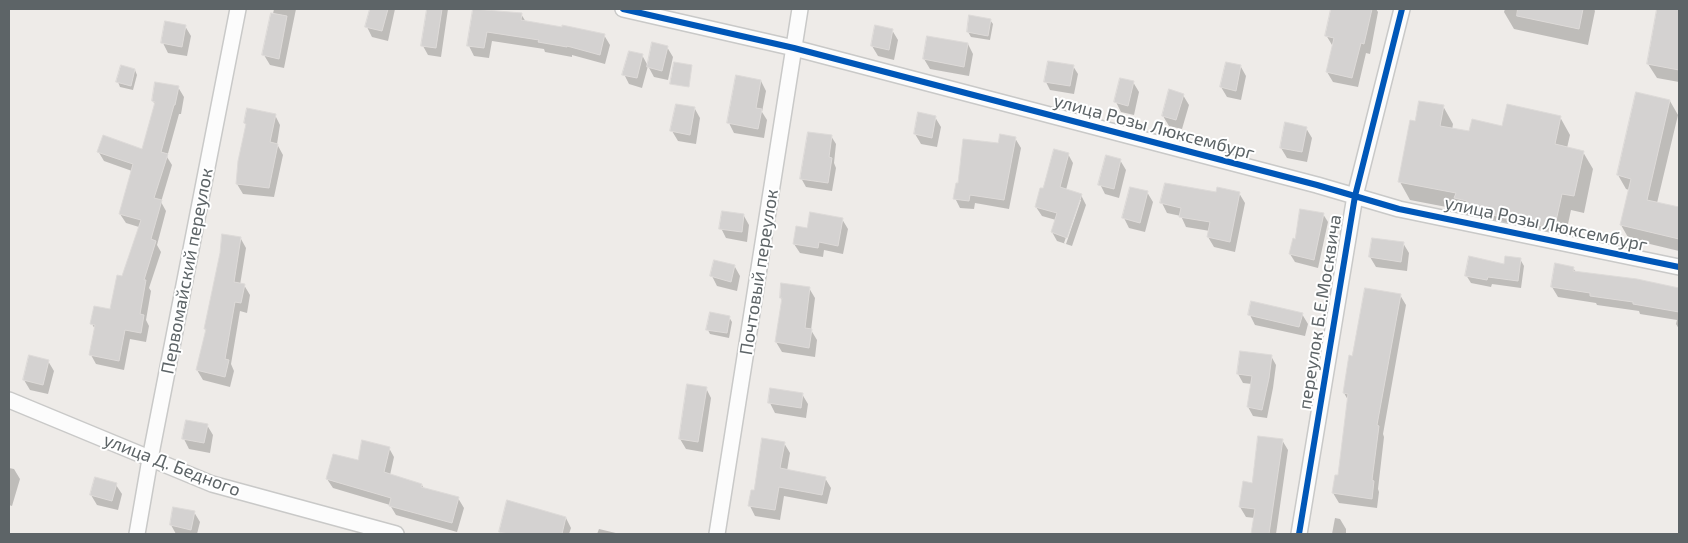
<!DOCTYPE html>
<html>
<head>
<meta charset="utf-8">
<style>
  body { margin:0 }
  #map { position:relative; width:1688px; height:543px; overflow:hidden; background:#eeebe8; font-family:"Exo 2",sans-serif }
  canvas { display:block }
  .frame { position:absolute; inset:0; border:10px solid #5d6467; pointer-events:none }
</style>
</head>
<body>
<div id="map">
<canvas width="1688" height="543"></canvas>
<div class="frame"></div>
</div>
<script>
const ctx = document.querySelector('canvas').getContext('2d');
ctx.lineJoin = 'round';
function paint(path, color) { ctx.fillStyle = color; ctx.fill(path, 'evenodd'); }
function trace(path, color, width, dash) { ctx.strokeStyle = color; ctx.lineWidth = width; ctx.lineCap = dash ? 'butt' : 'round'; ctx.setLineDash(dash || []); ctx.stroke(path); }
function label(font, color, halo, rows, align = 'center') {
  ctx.font = font + ' "Exo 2",sans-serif'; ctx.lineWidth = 4; ctx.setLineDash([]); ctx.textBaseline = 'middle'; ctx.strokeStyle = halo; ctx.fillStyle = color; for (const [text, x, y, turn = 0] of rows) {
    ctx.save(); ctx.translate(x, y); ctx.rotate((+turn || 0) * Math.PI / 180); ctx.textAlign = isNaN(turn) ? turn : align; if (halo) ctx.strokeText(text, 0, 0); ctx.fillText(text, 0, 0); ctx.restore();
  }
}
const shadow = new Path2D(`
  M274 9H296L284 68 270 65 264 55Z
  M371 9H395L388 41 372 37 367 27Z
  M429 9H448L441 57 428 55 423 46Z
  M474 9 507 14H521L526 22 604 35 610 45 605 64 572 55V57L545 52 544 49 492 41 489 58 474 56 469 46Z
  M1340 9H1376L1378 12 1370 54 1366 53 1358 87 1333 82 1327 72 1334 46 1332 45 1326 35 1338 18Z
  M1505 9H1594L1595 11 1588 45 1514 29 1504 12Z
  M1659 9H1679V82L1657 78 1648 64Z
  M990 20 993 24 990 40 971 37 968 32Z
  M185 26 191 36 187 56 168 53 163 43Z
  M892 30 898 40 894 60 878 56 872 46Z
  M968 44 973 54 969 76 930 69 924 59Z
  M667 47 673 57 668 80 654 77 648 66 642 88 629 84 624 74 642 55 648 66Z
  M1073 66 1078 74 1074 94 1050 90 1046 82Z
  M1241 67 1246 76 1241 100 1227 97 1221 87Z
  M135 70 137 75 133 90 120 87 118 82Z
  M761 81 766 91 762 112 767 120 764 138 734 133 729 123Z
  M1133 82 1139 92 1134 115 1121 112 1116 102Z
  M178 87 184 97 181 114H179L167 157 172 165 161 202 166 211 157 245 161 252 149 288 151 291 146 320 149 326 146 342 130 339 124 370 96 364 91 355 96 331 92 324 111 311 139 227 126 223 120 214 132 171 104 161 98 151 143 150 155 105 153 101Z
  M1637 94 1670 101 1678 115 1657 203 1679 208V251L1629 239 1621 225 1629 190 1626 189 1618 175Z
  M1183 95 1189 105 1182 129 1169 126 1163 116Z
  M1443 106 1453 124 1452 130 1470 133 1560 117 1570 135 1567 148 1583 152 1593 169 1584 213 1571 210 1565 238 1466 216 1462 210 1410 200 1400 182 1416 123Z
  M695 109 700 118 696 144 678 141 672 131Z
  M275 115 280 125 277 144 283 155 274 197 243 194 237 184 247 126 245 123Z
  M935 117 941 127 937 147 921 144 915 134Z
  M1306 128 1312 138 1307 162 1287 158 1281 148Z
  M831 136 836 144 834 163 836 168 832 191 806 187 801 178Z
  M1015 138 1021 148 1009 209 975 203 974 209 960 208 955 198 959 184 999 144Z
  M1068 154 1073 163 1066 190 1081 195 1086 205 1072 246 1057 241 1052 232 1056 220 1042 216 1036 207 1044 190ZM1079 200H1081L1066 244 1064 243Z
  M1120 160 1126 170 1119 198 1105 194 1100 184Z
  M1147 192 1153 202 1145 232 1129 228 1124 218Z
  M1239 193 1245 203 1235 252 1214 247 1208 237 1210 231 1186 227 1181 216 1167 213 1162 203Z
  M1323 214 1328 222 1318 268 1295 262 1290 254 1296 240Z
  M744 216 749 225 747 242 726 238 721 228Z
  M842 219 848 229 843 254 824 250 823 257 800 253 794 244 808 230Z
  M241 239 246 248 240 285H244L250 295 247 313 240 311 231 364 234 371 230 387 203 380 197 370 207 331 205 329Z
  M1403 243 1409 253 1407 271 1376 267 1370 257Z
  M1520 259 1524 266 1521 288 1492 284 1491 287 1471 283 1466 275 1506 265Z
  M715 262 735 267 740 276 737 291 717 286 712 276Z
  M1573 268 1576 272 1679 292V329L1676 324 1677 320 1640 314 1639 311 1597 305 1596 303 1558 297 1552 287Z
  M809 288 815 298 811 330 817 340 815 357 782 352 776 342 783 302 781 298Z
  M1400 295 1406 305 1383 434 1384 437 1378 489 1379 492 1377 508 1339 503 1333 493 1339 477 1348 400 1344 393Z
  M1302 314 1308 324 1305 336 1255 325 1250 315Z
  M729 317 732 322 729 338 710 334 708 330Z
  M1271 356 1276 365 1273 388 1267 418 1253 416 1248 407 1252 384 1243 383 1238 374Z
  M48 361 54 371 48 394 30 390 24 380Z
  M706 388 711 398 703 452 686 449 680 439Z
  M802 394 808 404 806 418 775 413 770 403Z
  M207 425 213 435 210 453 189 449 184 439Z
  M1282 440 1288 450 1276 534H1253L1255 518 1246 517 1240 507 1253 484Z
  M784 443 790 453 787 471 825 478 831 488 827 504 784 496 780 520 755 516 750 506 755 492Z
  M389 448 394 457 390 475 422 485 424 489 458 498 464 508 457 532 396 515 390 505 333 488 327 479Z
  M9 468 14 469 20 479 12 506 9 505Z
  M116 485 122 494 118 510 97 505 91 495Z
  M194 512 200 522 197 534H176L171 525Z
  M566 518 571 528 569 534H502L500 532Z
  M1335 518 1340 519 1346 529V534H1332Z
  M599 529 620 534H597Z`);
const building = new Path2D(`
  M370 9H388L382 31 365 27Z
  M427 9H442L436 48 421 46Z
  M473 9 522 13 521 20 562 27V25L605 34 600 55 567 46V47L538 42 539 40 487 32 484 48 467 46Z
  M1331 9H1372L1364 44 1361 43 1352 78 1326 72 1334 38 1325 36Z
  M1518 9H1583L1579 29 1517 16Z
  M1657 9H1679V70L1647 64Z
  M271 13 287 16 279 59 262 55Z
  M969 15 991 19 988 36 967 32Z
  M165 21 186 25 182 47 161 43Z
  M875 25 893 29 889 50 871 46Z
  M927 36 968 43 964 67 923 59Z
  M652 42 668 46 662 71 647 67Z
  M629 51 643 54 637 78 622 75Z
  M1048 61 1074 65 1070 86 1044 82Z
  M674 62 692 65 689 87 670 84Z
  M1226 62 1241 65 1236 91 1220 87Z
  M121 65 135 69 131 86 116 82Z
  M736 75 761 80 756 108 762 109 758 129 727 123Z
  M1120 78 1134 81 1128 106 1114 102Z
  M155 82 179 86 175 105H174L161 152 168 154 154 198 162 200 151 239 156 241 144 280H146L140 314 144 315 141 333 125 330 119 361 89 355 95 325 90 324 94 306 110 309 117 275 122 276 141 220 119 214 133 164 97 152 103 135 142 149 155 102 152 101Z
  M1169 89 1184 94 1176 120 1162 116Z
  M1636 92 1670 100 1647 200 1679 207V239L1620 225 1631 179 1617 175Z
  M1419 101 1444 105 1440 126 1469 131 1472 119 1502 126 1507 104 1561 116 1555 144 1584 151 1574 196 1562 194 1556 221 1552 220 1551 228 1465 209 1467 201 1454 198 1456 193 1398 182 1410 120 1415 121Z
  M676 104 695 107 690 135 670 131Z
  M247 108 276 114 270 142 278 144 269 188 236 184 238 161 246 124 244 123Z
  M918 112 936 116 932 138 914 134Z
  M1285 122 1307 127 1302 152 1280 148Z
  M808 132 832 135 829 157 832 158 828 183 800 179Z
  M1000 134 1016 137 1004 200 970 195 969 201 953 199 956 183H958L963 139 998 143Z
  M1054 149 1069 153 1060 187 1082 194 1067 238 1051 232 1057 213 1035 207 1040 188H1043Z
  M1106 155 1121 159 1114 189 1098 185Z
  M1165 183 1216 192 1217 187 1240 192 1230 242 1207 237 1210 222 1179 217 1181 208 1160 203Z
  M1130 187 1148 191 1140 223 1122 218Z
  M1300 209 1324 213 1314 260 1289 254 1293 238 1295 239Z
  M722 211 744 214 742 232 719 229Z
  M810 212 843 218 838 246 819 242 818 248 793 244 796 226 807 228Z
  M222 234 241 237 234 282 245 284 241 303 235 302 225 359 229 360 225 377 196 370 206 329H204L220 253Z
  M1372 238 1404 242 1401 262 1369 257Z
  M1469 256 1504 264 1505 256 1521 258 1518 281 1488 277 1487 280 1465 276Z
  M714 260 735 265 731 282 710 276Z
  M1555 263 1574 267 1573 271 1637 279 1679 288V312L1633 304V302L1590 296V293L1551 287Z
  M781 283 810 287 805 328 812 329 809 348 775 342 782 298H780Z
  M1365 288 1401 294 1377 425 1379 426 1372 480 1374 481 1372 499 1332 493 1335 475H1338L1348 394 1343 393 1349 355 1352 356Z
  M1251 301 1303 313 1299 327 1248 315Z
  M710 312 730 316 727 333 706 330Z
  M1240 351 1272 355 1269 378 1262 410 1247 407 1252 376 1237 374Z
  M29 355 49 360 43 385 23 380Z
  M687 384 707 387 698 442 679 439Z
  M770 388 803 393 801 408 768 403Z
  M186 420 208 424 204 443 182 439Z
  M1258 436 1283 439 1269 534H1251L1255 509 1239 507 1243 481 1252 483Z
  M762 438 785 442 780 468 826 477 822 495 779 487 775 510 748 506 751 490H754Z
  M362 440 390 447 384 472 422 484 421 487 459 497 452 523 389 506 391 498 326 479 333 454 358 460Z
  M95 477 117 483 112 501 90 495Z
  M507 500 566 517 562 534H509L499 532Z
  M173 507 195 511 191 530 170 525Z`);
const street = new Path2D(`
  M623 9 794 48 1317 185 1399 209 1679 267
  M9 400 212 484 396 534
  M137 534 150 459 238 9
  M717 534 800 9
  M1299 534 1355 196 1402 9`);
const cycleway = new Path2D(`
  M623 9 794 48 1317 185 1399 209 1679 267
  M1299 534 1355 196 1402 9`);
const streetNames = [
  ["улица Розы Люксембург",1154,127,15],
  ["улица Розы Люксембург",1546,224,12],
  ["Первомайский переулок",187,271,-79],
  ["Почтовый переулок",759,272,-81],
  ["переулок Б.Е.Москвича",1320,312,-81],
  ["улица Д. Бедного",172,465,21]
];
paint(shadow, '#0003');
paint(building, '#d4d2d1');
trace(building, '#dddad8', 1);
trace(street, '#c9c9c8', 18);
trace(street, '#fcfcfc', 15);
trace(cycleway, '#0057b8', 6);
label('18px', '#5d6467', '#fff', streetNames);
</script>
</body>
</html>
